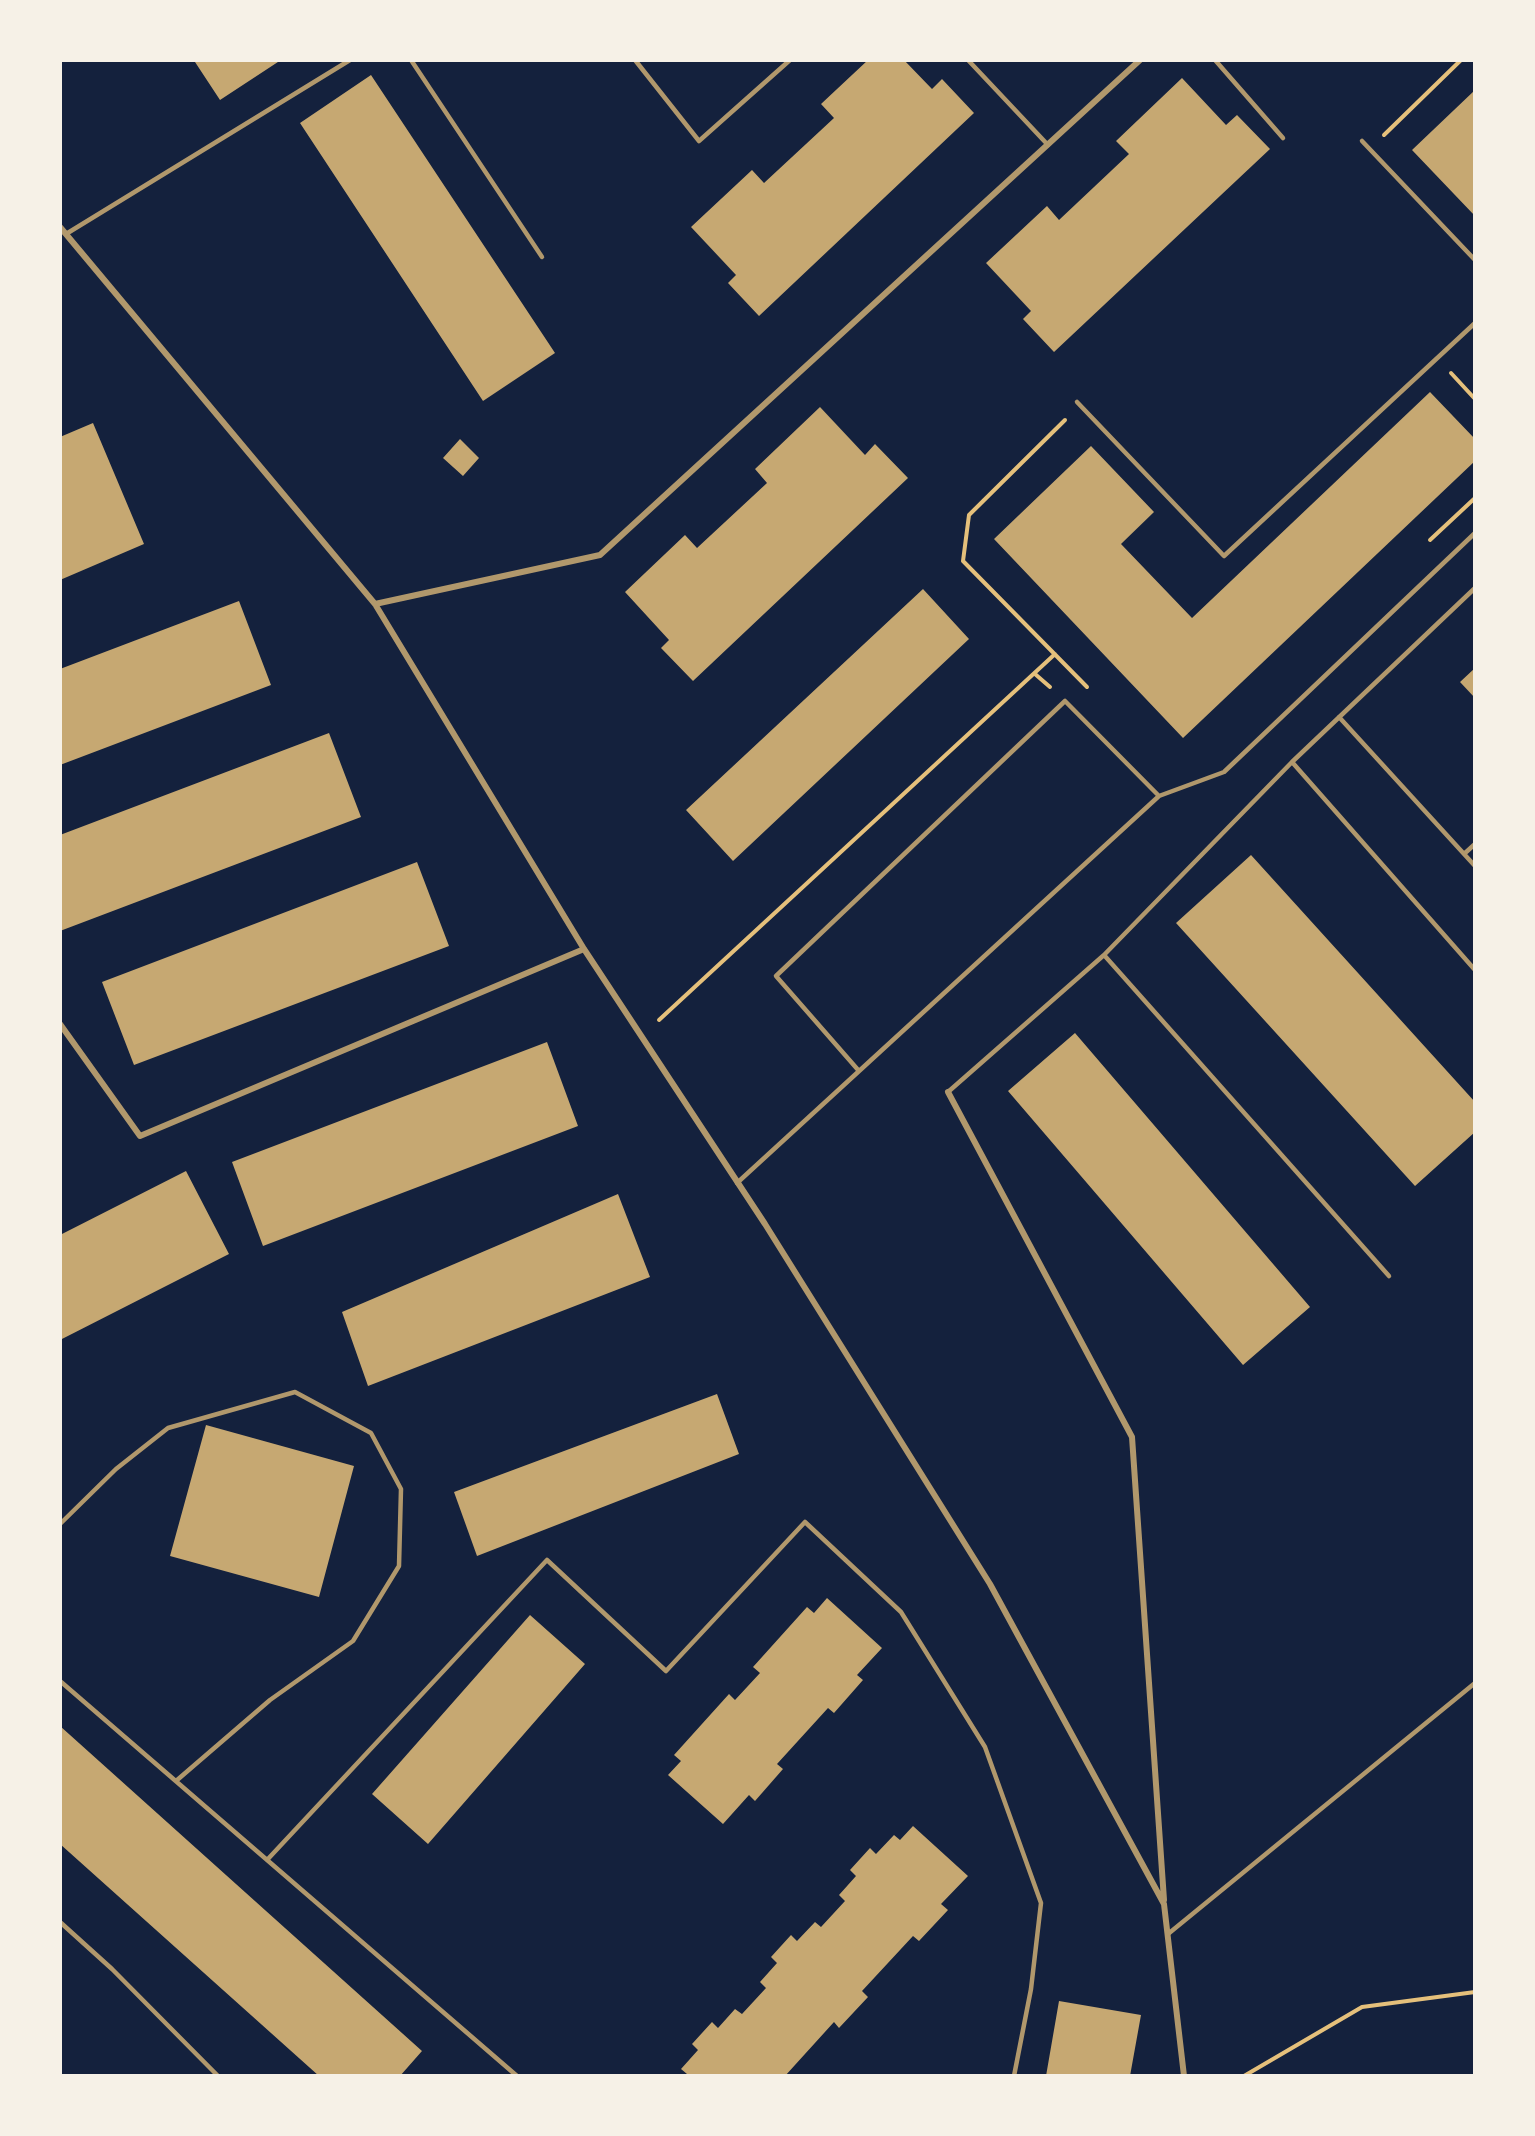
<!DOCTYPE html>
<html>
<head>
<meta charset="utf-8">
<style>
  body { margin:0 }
  #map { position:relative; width:1535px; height:2136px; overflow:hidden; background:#14213d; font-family:"Alegreya Sans",sans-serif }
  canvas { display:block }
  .frame { position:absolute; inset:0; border:62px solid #f6f1e7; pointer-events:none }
</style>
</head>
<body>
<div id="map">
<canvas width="1535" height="2136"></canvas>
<div class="frame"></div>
</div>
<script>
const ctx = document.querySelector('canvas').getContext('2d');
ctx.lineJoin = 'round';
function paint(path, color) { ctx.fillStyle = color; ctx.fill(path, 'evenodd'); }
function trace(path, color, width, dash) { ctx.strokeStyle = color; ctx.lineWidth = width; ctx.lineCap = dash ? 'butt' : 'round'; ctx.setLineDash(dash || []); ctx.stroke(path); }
const building = new Path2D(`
  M198 60H281L220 100 195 62Z
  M868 60H904L932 89 942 79 974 113 759 316 728 283 736 275 691 227 752 170 764 183 834 118 821 104Z
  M371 75 555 353 483 401 300 123Z
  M1182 78 1226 125 1237 115 1270 149 1054 352 1023 319 1031 311 986 263 1047 206 1059 220 1129 154 1116 141Z
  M1475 90V216L1412 150Z
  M1430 392 1475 439V461L1183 738 994 539 1091 446 1154 512 1121 544 1192 618Z
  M820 407 865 455 875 444 908 478 693 681 661 648 669 640 625 592 685 535 697 548 767 483 755 469Z
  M93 423 144 544 60 580V437Z
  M460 439 479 458 463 476 443 458Z
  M923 589 969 639 733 861 686 810Z
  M239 601 271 685 60 765V669Z
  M1475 668V698L1460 682Z
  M329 733 361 817 60 931V835Z
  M1251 855 1475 1102V1132L1415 1186 1176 923Z
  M417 862 449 946 134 1065 102 982Z
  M1075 1033 1310 1307 1243 1365 1008 1091Z
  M547 1042 578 1126 263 1246 232 1162Z
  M186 1171 229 1254 60 1340V1235Z
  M618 1194 650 1277 368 1386 342 1312Z
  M717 1394 739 1454 477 1556 454 1492Z
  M206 1425 354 1466 319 1597 170 1556Z
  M827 1598 882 1648 857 1675 863 1680 834 1713 828 1708 777 1764 783 1769 755 1801 749 1795 723 1824 668 1775 681 1761 674 1755 729 1694 735 1700 760 1673 753 1667 807 1607 814 1613Z
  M530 1615 585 1664 428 1844 372 1794Z
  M60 1726 422 2051 400 2076H319L60 1844Z
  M913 1826 968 1876 941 1904 948 1910 919 1941 913 1936 862 1991 868 1997 839 2028 834 2022 785 2076H685L687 2074 681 2069 698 2050 692 2044 712 2022 718 2028 735 2009 742 2014 766 1988 760 1982 777 1963 771 1957 791 1935 797 1941 815 1922 821 1927 845 1901 839 1895 856 1876 850 1870 870 1848 876 1854 894 1835 900 1840Z
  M1059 2001 1141 2015 1130 2076H1046Z`);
const path = new Path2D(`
  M1384 135 1461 60
  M1451 373 1475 399
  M1065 420 969 515 963 561 1087 687
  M1430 540 1475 498
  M1035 674 1050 687
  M659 1020 1055 654
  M1244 2076 1362 2007 1475 1992`);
const service = new Path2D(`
  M411 60 542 257
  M635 60 699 141 790 60
  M968 60 1048 145
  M1215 60 1283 138
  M1362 141 1475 260
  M66 234 350 60
  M1077 402 1224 556 1475 323
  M1339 717 1475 866
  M1292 762 1475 588
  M1464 854 1475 844
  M1104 955 1389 1276
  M859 1071 776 976 1065 701 1159 796
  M948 1092 1104 955 1292 762 1475 970
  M737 1183 1159 796 1224 772 1475 533
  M60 1524 116 1469 168 1428 295 1392 371 1433 401 1489 399 1566 353 1641 270 1700 176 1781
  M60 1681 517 2076
  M267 1860 547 1560 666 1671 805 1522 901 1612 985 1747 1041 1903 1031 1989 1014 2076
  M60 1922 112 1969 218 2076
  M1168 1934 1475 1683`);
const minor = new Path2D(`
  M60 227 375 604 584 949 765 1224 990 1584 1164 1904 1184 2076
  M375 604 600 555 1140 60
  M60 1024 140 1136 584 949
  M948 1092 1132 1437 1164 1900`);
paint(building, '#c6a872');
trace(path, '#e5c07b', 4);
trace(service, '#b1986c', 4.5);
trace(minor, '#b1986c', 6);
</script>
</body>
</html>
